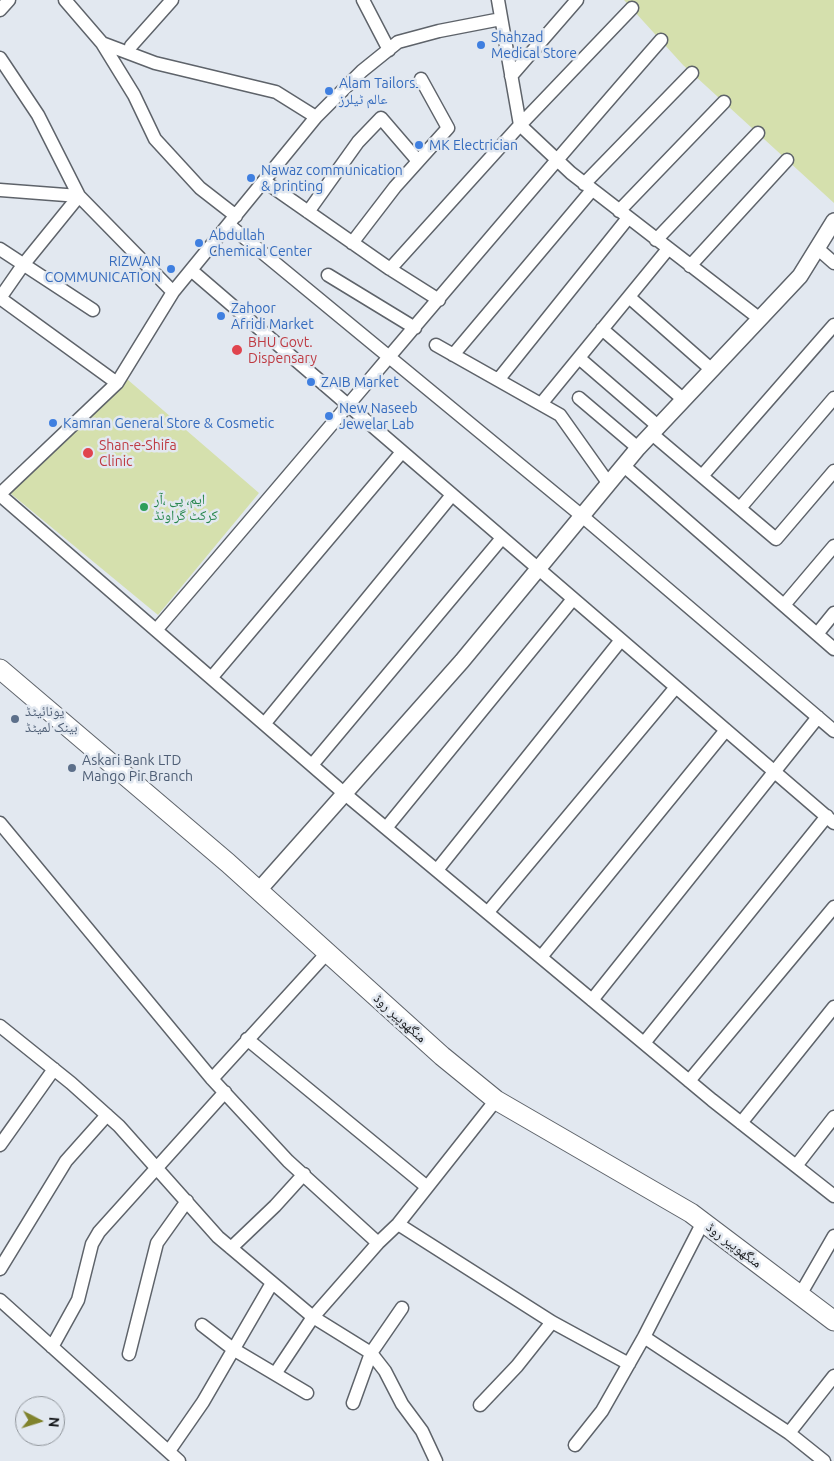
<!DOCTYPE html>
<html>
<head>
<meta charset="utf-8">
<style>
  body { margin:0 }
  #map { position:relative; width:834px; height:1461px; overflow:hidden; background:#e2e8f0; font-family:Ubuntu,sans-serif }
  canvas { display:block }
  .north { position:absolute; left:15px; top:1396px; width:50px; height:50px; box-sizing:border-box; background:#e2e8f0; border:1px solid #90959b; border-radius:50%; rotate:95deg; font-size:14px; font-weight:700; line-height:20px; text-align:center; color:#16181b }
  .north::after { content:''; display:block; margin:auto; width:18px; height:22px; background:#80832d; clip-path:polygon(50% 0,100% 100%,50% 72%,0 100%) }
</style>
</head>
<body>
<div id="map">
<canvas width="834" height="1461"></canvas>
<div class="north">N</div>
</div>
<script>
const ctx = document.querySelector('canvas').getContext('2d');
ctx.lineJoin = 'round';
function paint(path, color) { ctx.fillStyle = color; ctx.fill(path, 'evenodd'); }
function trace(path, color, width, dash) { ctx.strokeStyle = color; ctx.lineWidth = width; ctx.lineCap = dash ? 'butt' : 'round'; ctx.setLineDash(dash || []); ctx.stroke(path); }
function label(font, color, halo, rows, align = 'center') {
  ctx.font = font + ' Ubuntu,"Noto Naskh Arabic",sans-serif'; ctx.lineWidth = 5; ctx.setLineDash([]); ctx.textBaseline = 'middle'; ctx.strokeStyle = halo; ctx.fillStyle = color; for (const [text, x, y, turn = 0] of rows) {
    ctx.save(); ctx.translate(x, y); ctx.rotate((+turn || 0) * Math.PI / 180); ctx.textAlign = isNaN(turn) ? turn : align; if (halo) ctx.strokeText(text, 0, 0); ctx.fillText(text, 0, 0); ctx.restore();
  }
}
const green = new Path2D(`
  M624 0H834V203L683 65Z
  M120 373 259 493 158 615 10 493Z`);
const minor = new Path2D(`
  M65 0 102 43 134 95 155 139 200 188 236 216
  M363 0 389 50
  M498 0 520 125 571 173 760 319
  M0 10 9 0
  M102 43 155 63 276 92 316 117
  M131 46 172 0
  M0 58 38 115 79 196 23 265 0 298
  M511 76 577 0
  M264 181 390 269 439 300
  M584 184 692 73
  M0 190 79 196 173 292
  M619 211 724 102
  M308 212 358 142 381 118 418 161
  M229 225 582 516 834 731
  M656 240 758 133
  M352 243 395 187 448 128 421 79
  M817 248 834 263
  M0 249 93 310
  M690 266 787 160
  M390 269 520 125 632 8
  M191 270 834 823
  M328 275 415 328
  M629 297 712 370
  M0 298 117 383
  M602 329 684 400
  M436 345 560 415 609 484
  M453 355 592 190
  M579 358 659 427
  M498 380 628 218
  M579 398 638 448
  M541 404 668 249
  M652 434 776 539 834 471
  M624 466 834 649
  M702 476 834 325
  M0 494 117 383 173 292 316 117 362 71 398 42 439 31 501 19
  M0 495 345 794 712 1100 834 1196
  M740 508 834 398
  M784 605 834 546
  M157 629C326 433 491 234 661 40
  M817 634 834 613
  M212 677 402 452
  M265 723 452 495
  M312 765 502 538
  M0 823 212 1079 288 1161 378 1243
  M386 828 573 599
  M437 870 621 640
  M488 912 676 687
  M541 957 726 730
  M592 1000 818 717
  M0 1026 71 1083 119 1126 218 1237 313 1317 371 1353 353 1403
  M247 1039 427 1187
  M644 1043 827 816
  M212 1079 327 953
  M689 1081 834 907
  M741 1123 834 1007
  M0 1145 54 1069
  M796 1166 834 1117
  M398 1224 552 1322 629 1364
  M231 1248 275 1206 304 1174
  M0 1269 66 1161 107 1115
  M800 1295 834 1236
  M0 1300 179 1461
  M402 1308 371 1353 385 1371 402 1404 422 1431 436 1461
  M202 1325 233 1349 307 1393
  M644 1337 789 1433 824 1461
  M52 1347 78 1300 92 1244 99 1232 225 1092
  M129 1354 157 1243 187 1201
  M275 1374 313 1317 378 1243 398 1224 496 1100
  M480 1405 517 1366 552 1322
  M789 1433 834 1376
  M575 1445 602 1411 644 1337 703 1222
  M169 1451 203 1402 272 1283`);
const tertiary = new Path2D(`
  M259 890 462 661 638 448 800 276 834 221`);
const primary = new Path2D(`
  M0 669 228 863 442 1056 496 1100 691 1213 834 1321`);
const markers = [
  [481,45,5,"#3f7fe0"],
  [329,91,5,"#3f7fe0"],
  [419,145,5,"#3f7fe0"],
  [251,178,5,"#3f7fe0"],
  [199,243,5,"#3f7fe0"],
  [171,269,5,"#3f7fe0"],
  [221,316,5,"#3f7fe0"],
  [237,350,6,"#e0444e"],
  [311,382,5,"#3f7fe0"],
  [329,416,5,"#3f7fe0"],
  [53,423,5,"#3f7fe0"],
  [88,453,6,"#e0444e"],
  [144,507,5,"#2e9e5b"],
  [15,719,5,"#5c6f8a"],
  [72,768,5,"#5c6f8a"]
];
const shopNames = [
  ["Shahzad",491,37],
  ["Medical Store",491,53],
  ["Alam Tailors۔",339,83],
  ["عالم ٹیلرز",339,99],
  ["MK Electrician",429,145],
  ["Nawaz communication",261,170],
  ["& printing",261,186],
  ["Abdullah",209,235],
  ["Chemical Center",209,251],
  ["RIZWAN",161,261,"right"],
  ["COMMUNICATION",161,277,"right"],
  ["Zahoor",231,308],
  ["Afridi Market",231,324],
  ["ZAIB Market",321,382],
  ["New Naseeb",339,408],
  ["Jewelar Lab",339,424],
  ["Kamran General Store & Cosmetic",63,423]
];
const healthNames = [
  ["BHU Govt.",248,342],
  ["Dispensary",248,358],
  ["Shan-e-Shifa",99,445],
  ["Clinic",99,461]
];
const leisureNames = [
  ["ایم، پی ،آر",154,499],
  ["کرکٹ گراونڈ",154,515]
];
const serviceNames = [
  ["یونائیٹڈ",25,711],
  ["بینک لمیٹڈ",25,727],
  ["Askari Bank LTD",82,760],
  ["Mango Pir Branch",82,776]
];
const streetNames = [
  ["منگھوپیر روڈ",400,1018,42],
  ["منگھوپیر روڈ",734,1245,37]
];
paint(green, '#d5e0ad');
trace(minor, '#5e636a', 15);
trace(tertiary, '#5e636a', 18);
trace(primary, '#5e636a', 21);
trace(minor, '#fff', 12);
trace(tertiary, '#fff', 15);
trace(primary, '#fff', 19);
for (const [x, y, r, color] of markers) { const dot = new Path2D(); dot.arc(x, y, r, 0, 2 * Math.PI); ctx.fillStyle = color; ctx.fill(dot); trace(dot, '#e2e8f0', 2); }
label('14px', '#366cbe', '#e2e8f0', shopNames, 'left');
label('14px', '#be3a42', '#e2e8f0', healthNames, 'left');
label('14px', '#27864d', '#e2e8f0', leisureNames, 'left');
label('14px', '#4e5e75', '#e2e8f0', serviceNames, 'left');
label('14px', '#16181b', '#e2e8f0', streetNames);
</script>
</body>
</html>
